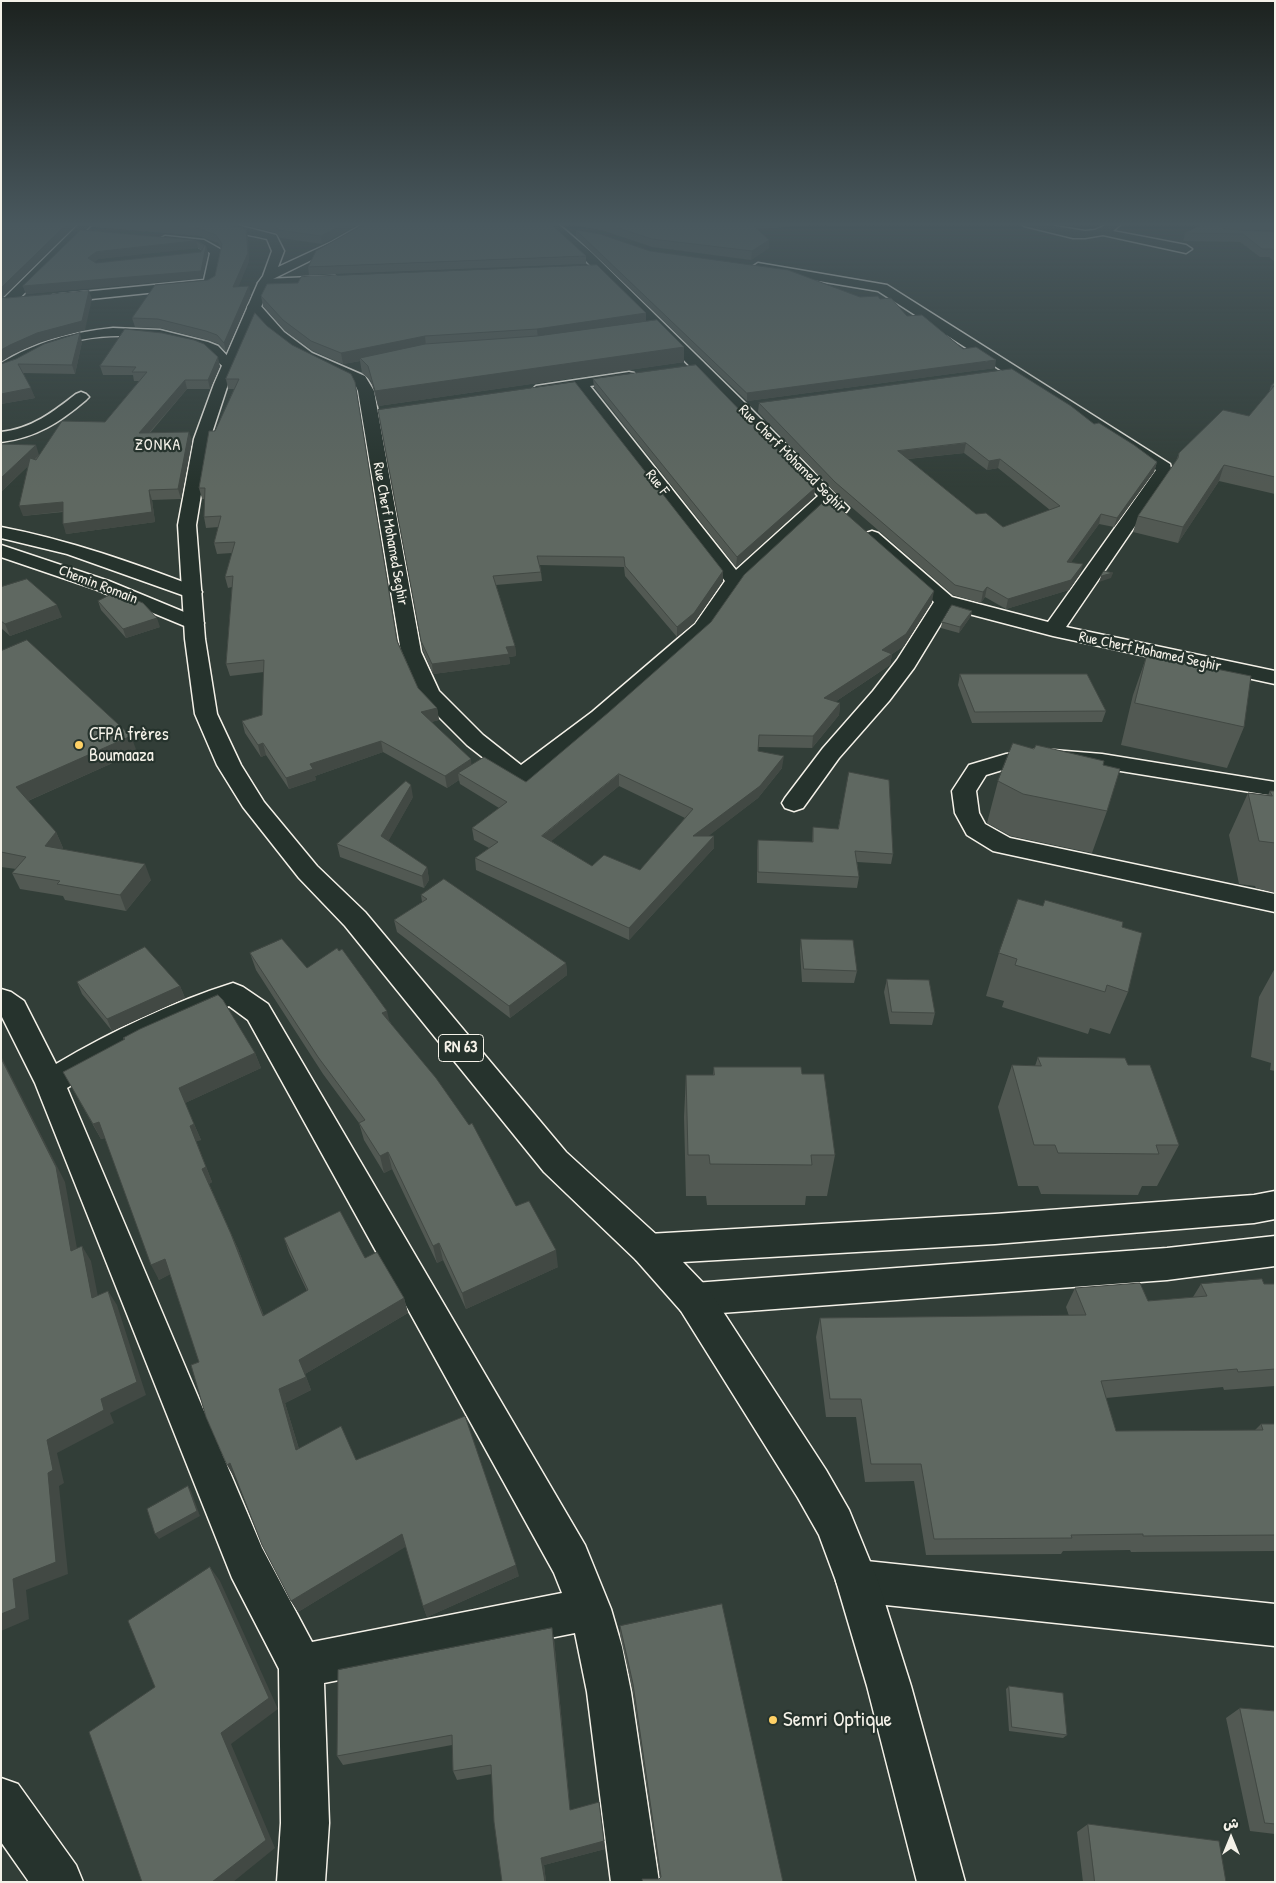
<!DOCTYPE html>
<html>
<head>
<meta charset="utf-8">
<style>
  body { margin:0 }
  #map { position:relative; width:1276px; height:1883px; overflow:hidden; background:#323e38; font-family:"Patrick Hand","Playpen Sans Arabic",sans-serif }
  canvas { display:block }
  .frame { position:absolute; inset:0; border:2px solid #f4f1e8; pointer-events:none }
  .north { position:absolute; left:1206px; top:1813px; width:50px; height:50px; -webkit-text-stroke:4px #26332d; paint-order:stroke; rotate:0deg; font-size:14px; font-weight:700; line-height:20px; text-align:center; color:#f4f1e8 }
  .north::after { content:''; display:block; margin:auto; width:18px; height:22px; background:#f4f1e8; clip-path:polygon(50% 0,100% 100%,50% 72%,0 100%) }
</style>
</head>
<body>
<div id="map">
<canvas width="1276" height="1883"></canvas>
<div class="frame"></div>
<div class="north">ش</div>
</div>
<script>
const ctx = document.querySelector('canvas').getContext('2d');
ctx.lineJoin = 'round';
function trace(path, color, width, dash) { ctx.strokeStyle = color; ctx.lineWidth = width; ctx.lineCap = dash ? 'butt' : 'round'; ctx.setLineDash(dash || []); ctx.stroke(path); }
function paint(path, color) { ctx.fillStyle = color; ctx.fill(path, 'evenodd'); }
function label(font, color, halo, rows, align = 'center') {
  ctx.font = font + ' "Patrick Hand",sans-serif'; ctx.lineWidth = 4.5; ctx.setLineDash([]); ctx.textBaseline = 'middle'; ctx.strokeStyle = halo; ctx.fillStyle = color; for (const [text, x, y, turn = 0] of rows) {
    ctx.save(); ctx.translate(x, y); ctx.rotate((+turn || 0) * Math.PI / 180); ctx.textAlign = isNaN(turn) ? turn : align; if (halo) ctx.strokeText(text, 0, 0); ctx.fillText(text, 0, 0); ctx.restore();
  }
}
const minor = new Path2D(`
  M79 224H92L14 304H4L2 301 4 298Z
  M545 224H558L591 252 747 405 849 508 846 512C837 514 834 512 828 506L742 585 709 632 608 722 529 781 521 783 513 781 467 745 421 699 401 652 358 391 354 382C308 362 278 349 247 307L249 304H259L284 332 312 353 365 376 374 391 421 652 439 691 483 735 521 765 592 712 695 624 725 581 576 388 541 394 536 392 533 389 536 386 629 372 634 373 636 376 634 379 590 386 736 570 818 496 583 258Z
  M1022 224H1042L1085 231 1095 230 1108 224H1121L1113 231 1186 245 1192 249 1186 253 1103 235 1085 238H1073L1024 226Z
  M165 236 204 240 220 249 222 252 214 286 53 303 47 299 53 295 204 280 210 253 197 246 161 241 159 239Z
  M758 263 887 285 1170 464 1172 472 1066 627 1275 671V684L1053 636 950 609 914 668 889 701 839 758 803 808 794 811 785 808 782 803 785 798 823 748 873 691 897 660 934 602 866 541 863 537 866 533 872 531 878 533 952 597 1048 622 1156 470 878 291 754 270 752 267Z
  M335 276 341 280 339 283 264 287 258 283 264 279Z
  M113 328 160 330 208 342 218 346 236 365 234 368C221 371 217 358 207 351 195 344 173 341 159 339 121 333 81 335 46 351 31 358 16 370 1 373V363C36 342 72 332 113 328Z
  M81 392 86 394 89 397 86 400C60 422 36 438 1 442V432C31 429 53 412 76 394Z
  M1 527C69 540 134 563 199 588L202 592 199 596 192 598 185 596 67 554 1 538Z
  M1 545 109 581 201 619 204 623 201 627 194 629 187 627 95 589 1 557Z
  M1041 749 1102 754 1275 782V796L1102 768 1041 763 1009 768 986 775 976 791 979 813 985 824 1010 838 1275 894V912L1002 853 993 851 967 835 955 813 952 791 969 765 1006 754Z
  M233 983 243 987 268 1004 585 1545 611 1609 622 1647 631 1692 659 1882H611L587 1692 575 1633 324 1683 329 1823 325 1882H277L281 1823 279 1669 232 1578 35 1083 1 1015V989L11 992 24 1001 56 1064C112 1031 170 1003 233 983ZM229 1006 248 1020 554 1573 562 1593 312 1642 262 1548 67 1088C119 1056 172 1026 229 1006Z
  M1275 1191V1219L1254 1223 995 1244 648 1264 636 1260 631 1249 636 1238 648 1234 995 1214 1254 1195Z
  M1275 1236V1266L1167 1280 694 1315 681 1311 676 1299 681 1287 694 1283 1167 1248Z
  M857 1560 1275 1604V1646L857 1602 842 1596 836 1581 842 1566Z
  M1 1778 18 1784 76 1865 83 1882H29L1 1842Z`);
const major = new Path2D(`
  M203 224H233L276 235 284 251 278 267 332 242 363 224H377L340 246 273 279 228 384 210 439 196 525 205 639 217 714 241 765 264 802 317 866 365 912 566 1152 660 1238 707 1287 826 1470 849 1510 878 1581 911 1686 965 1882H917L867 1686 836 1581 819 1535 798 1498 681 1311 636 1260 544 1172 345 926 299 878 243 807 217 765 195 714 185 639 178 525 194 439 214 384 258 283 263 276 272 251 267 239C256 236 207 228 203 224Z`);
const wall = new Path2D(`
  M91 224H224L248 237 249 261 238 287 251 295 226 352 219 344 208 340 160 328 135 327 132 318 208 280 215 276 221 248 218 243 199 236 92 227Z
  M241 224H359L322 244 280 238 276 233Z
  M568 224H823L757 229 769 240V248L751 260 652 247 604 231Z
  M826 224H864V225L827 226Z
  M1204 224H1275V230H1225L1275 232V262L1269 257H1260L1240 242 1183 241 1185 233Z
  M81 230 195 240 206 246 208 253 202 278 26 294 23 286ZM198 248 201 250V252L96 263 94 262 98 259Z
  M576 230 650 251 860 297 880 299 907 316 995 368 747 401 576 237Z
  M586 256V264L309 275 308 267Z
  M261 296 646 313V321L684 347V362L378 406 371 381 362 373 360 361 343 364 313 351 285 331 263 306Z
  M255 313 418 688 437 708 439 720 431 722 471 765 526 782 932 602 904 646 892 654 890 665 835 702 840 703 839 715 812 748 758 747V751L782 768 758 798 708 836 714 848 629 940 476 870 475 858 489 848 474 840 472 828 499 808 460 784 459 780 447 788 383 752 315 776 316 780 289 789 266 755 261 757 245 733 242 721 262 715 264 672 230 676 226 664 232 587 228 588 225 577 232 553 217 554 214 543 219 527 206 528 204 517 205 499H202L199 488 215 431 234 389H228L226 379ZM619 786 685 818 640 870 592 866 551 841Z
  M82 342 75 374 23 373 35 398 1 404V364Z
  M100 366H220L210 389H187L150 433 192 441 181 499 152 500 155 522 66 534 63 512 23 516 28 466 1 492V444L39 455 105 422 139 381H134L133 375H103Z
  M593 379 815 488 814 497 736 567 594 387Z
  M1275 382V494L1219 481 1178 543 1133 532 1138 516 1176 461 1179 453 1249 416 1269 392 1271 386Z
  M759 403 1094 424 1157 462 1154 472 1114 527 1099 524 1071 562 1080 574 1069 590 1006 609 985 597 981 603 953 595 834 492 758 412ZM964 453 987 470 998 468 1050 510 1003 527 976 514 908 459Z
  M379 419 723 571V581L694 623 677 637 625 576 624 567 540 565 541 572 542 581 496 585 515 646 516 656 509 657 510 664 433 674 423 651Z
  M1 587 62 617 10 636 1 628Z
  M98 601 160 627 126 638 101 610Z
  M971 616 959 633 941 628 942 622Z
  M1 651 137 752 28 801 56 832 63 848 62 849 151 880 126 911 65 900 63 896 20 889 12 873 16 869 1 867Z
  M1147 655 1244 727 1227 768 1121 745 1133 695Z
  M960 674 1106 711 1102 722 972 723 958 685Z
  M1103 765 1107 811 1092 853 1011 836 987 823 998 781Z
  M1270 791H1275V893L1256 888 1255 886 1239 884 1229 835 1248 793 1268 795Z
  M413 797 388 841 427 867 429 880 424 888 340 857 337 844Z
  M813 827 893 854 891 864 857 862 859 877 857 888 757 883V850L758 840 812 842Z
  M421 895 566 963 567 975 510 1018 397 932 394 920 422 902Z
  M1122 927 1128 992 1110 1034 1090 1028 1088 1034 1002 1007 1004 1001 986 996 999 953Z
  M801 939 857 971 854 983 802 982 800 951Z
  M250 953 307 968 390 1022 558 1267 466 1309 443 1260 437 1263 392 1169 384 1173 364 1140 359 1123 323 1074 256 970Z
  M1275 968V1071L1270 1070 1271 1063 1251 1057 1259 997Z
  M887 979 935 1013 932 1025 890 1024 884 992Z
  M77 982 180 986 185 998 112 1031 82 994Z
  M123 1038 255 1053 261 1068 185 1103 201 1140 196 1141 212 1182 209 1184 238 1249 264 1316 307 1291 289 1253 284 1238 365 1258 404 1298 408 1313 305 1374 311 1390 285 1403 299 1449 356 1460 519 1576 427 1617 423 1606 406 1546 298 1612 291 1601 236 1477H234L199 1362 170 1274 159 1280 105 1138 101 1139 63 1072 124 1040Z
  M1038 1057 1128 1065 1179 1145 1157 1186H1142L1138 1195 1041 1194 1038 1186H1018L998 1107 1012 1065 1035 1066Z
  M714 1067 802 1074 835 1155 827 1196H806L805 1205H707L706 1196H686L684 1117 686 1075H713Z
  M1201 1284H1275V1386L1224 1390 1223 1387 1106 1398 1116 1431 1255 1430 1261 1424H1275V1551L1131 1552 1130 1550 1063 1551 1061 1554 926 1555 914 1481 865 1482 856 1417H826L816 1337 820 1318 1069 1316 1066 1307 1075 1288 1148 1301 1193 1297Z
  M620 1626 783 1882H642V1879H659L660 1878 633 1692 620 1635Z
  M554 1639 570 1810 605 1849 544 1865 546 1882H502L492 1774 457 1780 453 1771 452 1745 343 1765 337 1756Z
  M1009 1686 1067 1735 1063 1738 1009 1731 1006 1689Z
  M1240 1708 1275 1711V1834L1250 1831 1226 1718Z
  M1088 1824 1226 1882H1083L1077 1832Z`);
const shadedWall = new Path2D(`
  M67 224H77L1 299V288Z
  M344 224H359L322 244 321 236Z
  M749 224H823L749 230Z
  M1223 224H1228L1226 229 1219 233 1221 225Z
  M246 229 248 237 249 261 235 295 233 287Z
  M769 240V248L751 260 752 251Z
  M196 241 198 248 98 259 90 266 88 258 96 252Z
  M206 246 208 253 202 278 26 294 23 286 201 271Z
  M249 286 251 295 226 352 224 343Z
  M89 291 92 299 85 330 40 342 13 354 1 362V350Z
  M646 313V324L538 339 537 329Z
  M80 333 82 342 75 374 72 365Z
  M425 336 426 347 360 358V361L343 364 341 353Z
  M684 347V362L378 406 375 391Z
  M218 357 220 366 210 389 208 380Z
  M996 360 995 368 747 401V393Z
  M185 380 187 389 141 442 139 433Z
  M31 388 35 398 1 404V394Z
  M189 432 192 441 181 499 178 489Z
  M966 443 964 453 896 460 898 451Z
  M36 445 39 455 1 492V478Z
  M1000 459 998 468 987 470 989 461Z
  M1157 462 1154 472 1114 527 1117 518Z
  M1224 465 1219 481 1178 543 1183 527Z
  M815 488 814 497 736 567 737 557Z
  M149 490 152 500 155 522 66 534 63 524Z
  M63 502 66 511 23 516 19 506Z
  M1101 514 1099 524 1064 572 1067 562Z
  M1083 564 1080 574 1069 590 1006 609 1008 599Z
  M723 571V581L694 623 677 637V627Z
  M1113 573 1111 578 1099 582 1101 576Z
  M987 587 985 597 981 603 983 592Z
  M934 591 932 602 904 646 892 654 890 665 823 710 824 698 882 650Z
  M57 605 62 617 10 636 5 624Z
  M972 611 971 616 959 633 960 627Z
  M157 618 160 627 126 638 123 629Z
  M515 646 516 656 509 657 510 664 433 674 432 664 506 647Z
  M840 703 839 715 812 748 813 736Z
  M437 708 439 720 423 724 421 712Z
  M131 736 137 752 23 803 16 787Z
  M381 741 383 752 315 776 316 780 289 789 286 778 310 764Z
  M263 743 266 755 261 757 258 745Z
  M784 756 782 768 758 798 693 848V836Z
  M471 759 472 771 458 773 459 780 447 788 445 776Z
  M619 774V786L543 848 542 836Z
  M411 785 413 797 384 849 381 836Z
  M56 832 63 848 52 862 45 846Z
  M714 836V848L629 940V928Z
  M145 864 151 880 126 911 120 895Z
  M427 867 429 880 424 888 422 876Z
  M566 963 567 975 510 1018 509 1006Z
  M180 986 185 998 112 1031 107 1019Z
  M387 1011 391 1028 382 1013Z
  M255 1053 261 1068 185 1103 179 1088Z
  M1 1056 65 1182 80 1265 71 1251 1 1058Z
  M99 1122 107 1137 101 1139 93 1124Z
  M194 1124 201 1140 196 1141 212 1182 209 1184 202 1169 190 1126Z
  M388 1152 392 1169 384 1173 380 1156Z
  M231 1234 238 1249 269 1330 263 1316Z
  M439 1243 443 1260 437 1263 433 1246Z
  M82 1246 91 1261 101 1312 92 1298Z
  M556 1250 558 1267 466 1309 462 1293Z
  M165 1259 173 1273 159 1280 151 1265Z
  M108 1291 117 1305 146 1395 110 1413 114 1423 57 1453 64 1483 59 1486 68 1574 26 1590 29 1619 1 1631V1614L48 1473 47 1440 101 1399Z
  M404 1298 408 1313 305 1374 311 1390 285 1403 303 1463 296 1450 279 1389 299 1360Z
  M230 1463 238 1476 234 1477 227 1465Z
  M188 1486 191 1491 200 1516 159 1539 155 1534Z
  M402 1534 407 1546 298 1612 291 1601Z
  M516 1565 519 1576 427 1617 423 1606Z
  M210 1567 220 1581 278 1709 231 1744 275 1848 233 1882H212Z
  M552 1628 554 1639 571 1818 570 1810Z
  M604 1841 605 1849 544 1865 546 1882H545L541 1858Z`);
const building = new Path2D(`
  M1 224H67L1 288Z
  M145 224H224L246 229 248 253 233 287 249 286 224 343 217 335 206 331 158 319 132 318 155 285 208 280 215 276 222 244 216 235 197 228Z
  M270 224H344L321 236 278 230 275 225Z
  M365 224H551L586 256 308 267 316 251Z
  M606 224H752L769 240 752 251 652 239Z
  M1204 224H1223L1221 225 1223 229 1275 232V251L1272 249H1262L1243 234 1185 233Z
  M81 230 195 240 206 246 201 271 23 286ZM196 241 204 246 201 252 96 263 88 258 96 252Z
  M576 230 600 234 650 251 788 270 860 297 878 296 880 299 891 298 907 316 922 315 963 349 976 347 996 360 747 393Z
  M597 265 646 313 537 329 425 336 341 353 311 341 283 320 261 296 267 284 298 283 301 277Z
  M89 291 82 321 37 333 10 345 1 350V297L6 298Z
  M255 313 267 326 292 345 351 374 355 382 397 641 418 688 437 708 421 712 471 759 445 776 381 741 310 764 313 769 286 778 263 743 258 745 242 721 262 715 264 660 226 664 233 576 225 577 235 542 214 543 221 516 204 517 205 488H199L209 431H215L239 379H226Z
  M657 320 684 347 375 391 368 366 360 358 425 344 537 336Z
  M125 329 162 333 194 340 204 344 218 357 208 380H185L139 433 189 432 178 489 149 490 152 512 63 524V502L19 506 30 458 36 460 62 421 105 422 147 372H132L136 367 100 366Z
  M80 333 72 365 18 364 31 388 1 394V364L16 359 44 344Z
  M696 365 815 488 737 557 593 379Z
  M1012 369 1071 406 1094 424 1099 423 1134 445 1157 462 1117 518 1101 514 1067 562 1083 564 1071 580 1008 599 987 587 983 592 955 585 835 482 759 403ZM966 443 989 461 1000 459 1060 506 1003 527 986 513 976 514 898 451Z
  M575 382 723 571 694 613 677 627 625 566 624 557 537 556 541 572 493 576 515 646 506 647 509 654 432 664 421 641 378 410Z
  M1275 382V477L1224 465 1183 527 1138 516 1178 458 1179 453 1223 410 1249 416 1274 386H1271Z
  M1 444 36 445 1 478Z
  M828 498 934 591 906 634 882 650 892 654 824 698 840 703 813 736 759 735 758 751 784 756 760 786 693 836H714L629 928 475 858 498 842 472 828 507 802 458 773 484 757 526 782 609 712 711 622 744 575ZM619 774 693 809 640 870 604 855 592 866 542 836Z
  M1104 571 1113 573 1101 576Z
  M27 579 57 605 5 624 1 621V587Z
  M116 592 143 603 157 618 123 629 98 601Z
  M952 605 972 611 960 627 942 622Z
  M27 640 131 736 16 787 56 832 45 846 145 864 120 895 57 884 60 881 12 873 26 857 1 852V651Z
  M1147 655 1251 676 1244 727 1135 703Z
  M960 674H1087L1106 711 975 712Z
  M1013 743 1034 749 1036 745 1104 761 1103 765 1120 769 1107 811 1023 794 998 781Z
  M849 772 889 780 893 854 855 851 859 877 758 872V840L813 842V827L838 829Z
  M406 781 411 785 381 836 427 867 422 876 337 844Z
  M1270 791H1275V843L1259 841 1248 793 1272 796Z
  M444 879 566 963 509 1006 394 920 427 899 421 895Z
  M1018 899 1043 906 1045 900 1123 922 1122 927 1142 933 1128 992 1107 985 1105 992 1015 965 1017 959 999 953Z
  M282 939 307 968 337 948 339 951 342 949 387 1011 382 1013 436 1078 469 1125 472 1123 516 1206 529 1201 556 1250 462 1293 439 1243 433 1246 388 1152 380 1156 359 1123 365 1120 318 1057 250 953Z
  M801 939 853 940 857 971 804 969Z
  M145 947 180 986 107 1019 77 982Z
  M887 979 929 980 935 1013 892 1012Z
  M218 995 223 1000 255 1053 179 1088 194 1124 190 1126 206 1167 202 1169 231 1234 263 1316 308 1290 284 1238 340 1211 365 1258 377 1252 404 1298 299 1360 306 1377 279 1389 296 1450 341 1426 356 1460 465 1416 516 1565 423 1606 402 1534 291 1601 262 1545 230 1463 227 1465 206 1417 191 1365 199 1362 165 1259 151 1265 99 1122 93 1124 63 1072 125 1039 123 1038 140 1029Z
  M1038 1057 1125 1058 1128 1065H1150L1179 1145H1156L1159 1154 1058 1153 1055 1145H1034L1012 1065 1041 1066Z
  M1 1058 56 1167 71 1251 82 1246 92 1298 108 1291 137 1382 101 1399 104 1410 47 1440 53 1470 48 1473 56 1562 13 1579 16 1608 1 1614Z
  M714 1067H801L802 1074H824L835 1155H811L812 1165 710 1164 709 1155H688L686 1075H714Z
  M1262 1279 1264 1284H1275V1369L1238 1372 1237 1369 1101 1381 1116 1431 1263 1430 1261 1424H1275V1535L1143 1536V1534L1071 1535 1072 1538 934 1539 921 1464H871L861 1399H830L820 1318 1086 1315 1075 1288 1140 1283 1148 1301 1207 1296 1201 1284Z
  M188 1486 197 1511 155 1534 147 1509Z
  M210 1567 269 1698 221 1733 266 1840 212 1882H142L89 1732 155 1687 128 1621Z
  M722 1604 783 1882H643L642 1879H659L661 1877 633 1684 620 1626Z
  M552 1628 570 1810 599 1802 604 1841 541 1858 545 1882H502L494 1822 491 1765 453 1771 452 1735 337 1756 338 1670Z
  M1009 1686 1063 1693 1067 1735 1012 1727Z
  M1240 1708 1275 1711V1824L1265 1823Z
  M1088 1824 1219 1841 1226 1882H1095Z`);
const markers = [
  [79,745,5,"#ffd166"],
  [773,1720,5,"#ffd166"]
];
const farStreetnames = [
  ["Rue Cherf Mohamed Seghir",792,459,45],
  ["Rue F",657,483,52],
  ["Rue Cherf Mohamed Seghir",390,534,80],
  ["Chemin Romain",98,585,21],
  ["Rue Cherf Mohamed Seghir",1150,652,12]
];
const farNeighbourhoodnames = [
  ["ZONKA",158,446]
];
const shields = [
  [461,1048,45]
];
const shieldNames = [
  ["RN 63",461,1048]
];
const poiNames = [
  ["CFPA frères",89,735],
  ["Boumaaza",89,756]
];
const nearPoinames = [
  ["Semri Optique",783,1720]
];
trace(minor, '#f4f1e8', 3);
trace(major, '#f4f1e8', 3);
paint(minor, '#26332d');
paint(major, '#26332d');
paint(wall, '#525953');
paint(shadedWall, '#424944');
paint(building, '#5f6861');
trace(building, '#424944', 1);
const sky = ctx.createLinearGradient(0, 0, 0, 488);
sky.addColorStop(0, '#1c221f');
sky.addColorStop(0.46, '#49585e');
sky.addColorStop(1, '#49585e00');
ctx.fillStyle = sky;
ctx.fillRect(0, 0, 1276, 488);
for (const [x, y, r, color] of markers) { const dot = new Path2D(); dot.arc(x, y, r, 0, 2 * Math.PI); ctx.fillStyle = color; ctx.fill(dot); trace(dot, '#26332d', 2); }
label('15px', '#f4f1e8', '#26332d', farStreetnames);
ctx.letterSpacing = '1px';
label('16px', '#f4f1e8', '#26332d', farNeighbourhoodnames);
ctx.letterSpacing = '0px';
for (const [x, y, w] of shields) { const box = new Path2D(); box.roundRect(x - w / 2, y - 13.5, w, 27, 4); ctx.fillStyle = '#26332d'; ctx.fill(box); trace(box, '#f4f1e8', 1); }
label('bold 16px', '#f4f1e8', null, shieldNames);
label('18px', '#f4f1e8', '#26332d', poiNames, 'left');
label('21px', '#f4f1e8', '#26332d', nearPoinames, 'left');
</script>
</body>
</html>
